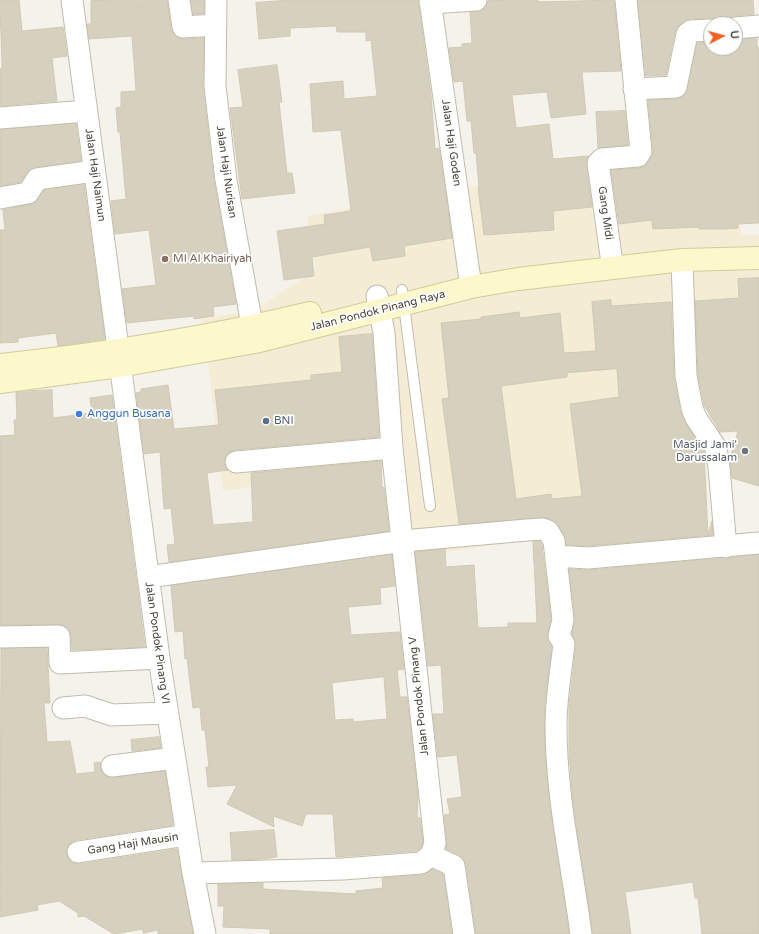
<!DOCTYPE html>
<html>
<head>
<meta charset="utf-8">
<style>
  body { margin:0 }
  #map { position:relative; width:759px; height:934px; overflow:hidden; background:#f4f2ea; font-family:"Varela Round",sans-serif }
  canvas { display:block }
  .north { position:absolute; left:703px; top:16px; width:40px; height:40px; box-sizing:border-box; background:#fff; border:1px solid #b6b4af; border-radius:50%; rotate:84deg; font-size:11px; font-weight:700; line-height:16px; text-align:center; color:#484438 }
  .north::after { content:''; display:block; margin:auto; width:14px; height:18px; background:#f35e22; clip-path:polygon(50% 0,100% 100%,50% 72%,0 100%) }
</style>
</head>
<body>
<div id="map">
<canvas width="759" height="934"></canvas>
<div class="north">U</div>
</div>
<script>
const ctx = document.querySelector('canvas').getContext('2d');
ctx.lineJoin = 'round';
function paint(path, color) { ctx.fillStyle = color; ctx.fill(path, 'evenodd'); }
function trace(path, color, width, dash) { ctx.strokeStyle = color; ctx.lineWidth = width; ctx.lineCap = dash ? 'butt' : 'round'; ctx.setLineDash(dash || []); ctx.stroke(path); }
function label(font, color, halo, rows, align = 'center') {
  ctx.font = font + ' "Varela Round",sans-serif'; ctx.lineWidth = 3.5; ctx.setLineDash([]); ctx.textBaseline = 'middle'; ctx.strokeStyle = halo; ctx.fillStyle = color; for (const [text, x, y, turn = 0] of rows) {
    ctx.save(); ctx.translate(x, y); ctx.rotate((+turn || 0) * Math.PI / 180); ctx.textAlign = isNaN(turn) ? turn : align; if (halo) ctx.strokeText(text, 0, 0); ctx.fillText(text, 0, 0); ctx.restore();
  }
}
const commercial = new Path2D(`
  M733 153 741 235H759V350L691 351 700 414 618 420 625 527 415 556 395 467 223 491 203 319 254 310 316 270 307 216 493 183Z`);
const building = new Path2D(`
  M0 0H19L22 31 63 27 67 56 52 58 57 101 0 106V69L2 68Z
  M167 0 171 29 174 34 183 39 204 38 203 87 214 181 236 304 213 307 214 316 194 319V316L127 323 122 289 156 285 149 230 115 234 111 201 126 199 120 132H118L116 108 121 107V92L136 91 132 36 89 39 87 24H91V1Z
  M191 0H204V14H193Z
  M289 0H418L431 95 435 149 439 148 452 238 404 246 405 256 373 261 370 247 312 257 314 276 284 280 277 231 325 224 324 215 351 211 341 130 313 132 310 84 343 81 344 99 377 96 371 40 366 41V32H337L336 26 290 28V36L259 39 256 3Z
  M538 0V2L614 0 621 71 582 72 586 114 551 118 547 92 512 95 516 128 549 124 553 159 589 156 586 165 592 207 553 211 554 230 484 235 478 187H479L476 153H474L471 121H467L463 81 454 82 449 48 462 47V44L472 43 470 12 483 10 488 1Z
  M638 0H753L754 14 734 16 728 18 724 24 710 18 690 19 684 21 675 32 666 75 646 76Z
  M757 38V47H759V223L738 224V228L722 229H699V227L653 229 652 220 619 224 611 170 639 168 645 166 651 157 653 150 648 100 677 99 685 94 697 43 711 42V48H735V40Z
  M277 65 282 102H279L287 173H292L295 193 242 199 230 108 243 107 238 70Z
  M625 111 628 145 598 148 596 112Z
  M76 124 81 161 35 167 27 172 21 182 0 186V130Z
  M84 184 105 339 58 346 56 333 18 338V342L0 343V230H5L3 210 34 203 44 190Z
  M759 278V486L732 478 730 459 738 431 720 432 704 405 698 375 695 301 739 298 738 279Z
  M611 300V306L671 302 674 378 680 410 685 422 704 452 708 535 712 521 713 535 588 546 566 545 564 535 558 525 547 518 459 524 442 399 449 398 441 323 481 319V317L519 312 520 318 560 313 564 353 596 351 592 302ZM617 369 619 397 570 404 582 496 552 499 551 494 516 499 501 386 567 377V373Z
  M372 334 379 437 235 450 229 452 225 457 224 463 228 470 207 473 213 525 253 522 251 473 381 461 382 488 384 487 389 531 169 562 167 545 175 544 171 508 164 509 160 452 144 454 136 393 141 392V389L168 385 174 429 219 425 215 390 311 380V375L342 372 339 337Z
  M52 390 53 418 92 413 90 398 112 395 145 647 72 650 71 635 69 629 64 625H0V436L15 435 14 420H17L16 392Z
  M540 541 542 545 551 619 547 638 552 647 545 704V753L550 806 569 934H476L466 864 459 855 446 849 447 842 444 815 450 814 447 799 462 797 457 755 438 757 433 714H444L441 665 428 666 415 552 445 549 446 567 474 565 478 628 508 627V623H537L533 542Z
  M392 555 395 586 380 588 381 604 348 607 351 635 400 632 404 669 397 670 400 697H407L418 794 417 818H420L423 842 421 848 416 851 336 857 333 814H306L302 826 273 816 274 827 227 804 237 785 208 787 206 767H209L205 730H202L200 707 193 708 187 658 185 659 183 631 175 632 171 586ZM384 677 387 719 353 722V719L335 720 332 683Z
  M759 555V934H702L698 898H695L693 882 625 892 631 934H593L573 803 569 752V706L576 645 572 634 575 619 569 569 589 570Z
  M47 648 50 703H44L47 742 70 741 76 774 95 772 94 763 101 762 102 773 108 777 165 771 173 825 76 840 70 843 67 848 66 853 68 859 73 863 80 864 177 849 193 934H158V930L143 933V929L114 934 84 916 78 917V913L59 901 37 905 38 910 0 917 1 649Z
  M159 737 161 748 132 751 131 740Z
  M274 830 277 857 263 859 232 860 230 833Z
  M433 869 443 874 452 934H270V929L223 927 224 906H218V884L263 883V889L356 894V891L383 888 382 878 422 875Z`);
const service = new Path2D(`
  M402 290 430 506`);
const minor = new Path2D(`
  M72 0 159 658 193 873 205 934
  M179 0 183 27 216 25
  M216 0 215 86 226 180 255 342
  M430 0 471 287
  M430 3 476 0
  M735 28 759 26
  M634 89 676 87 687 34 691 31 711 30
  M0 118 86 111
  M0 198 28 193 37 179 94 171
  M611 256 598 163 602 159 638 156 641 151 626 0
  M682 260 686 376 692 408 696 418 716 448 719 468 726 547
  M236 462 392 448
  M556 556 588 558 759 543
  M148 577 403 541 527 530 543 529 548 531 554 541 563 620 559 636 564 644C561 671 556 698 556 726 556 796 572 865 581 934
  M0 637 59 636 60 663 159 658
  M63 708 85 706 112 715 167 713
  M112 766 175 758
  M78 852 187 835
  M431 855 454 866 464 934
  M193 873 343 869 421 863 431 855 435 843 392 448 384 333 377 296`);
const secondary = new Path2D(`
  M0 365C104 354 208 338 310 313
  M0 382 119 366 255 342 471 287 518 279 682 260 759 258`);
const markers = [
  [165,259,4,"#8d6e63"],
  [79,414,4,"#3f7fe0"],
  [266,421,4,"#5c6f8a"],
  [745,451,4,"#6b7280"]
];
const streetNames = [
  ["Jalan Haji Goden",451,143,82],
  ["Jalan Haji Nurisan",226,172,82],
  ["Jalan Haji Naimun",95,175,82],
  ["Gang Midi",605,213,82],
  ["Jalan Pondok Pinang Raya",378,311,-14],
  ["Jalan Pondok Pinang VI",157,643,82],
  ["Jalan Pondok Pinang V",419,696,-96],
  ["Gang Haji Mausin",133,844,-9]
];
const educationNames = [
  ["MI Al Khairiyah",173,259]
];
const shopNames = [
  ["Anggun Busana",87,414]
];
const serviceNames = [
  ["BNI",274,421]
];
const worshipNames = [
  ["Masjid Jami'",737,445],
  ["Darussalam",737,458]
];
paint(commercial, '#f5ecd6');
paint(building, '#d6d0bf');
trace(building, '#d0c9b3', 1);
trace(service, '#c0bcac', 12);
trace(minor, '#c0bcac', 23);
trace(secondary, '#d2cb9a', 24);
trace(service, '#fff', 10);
trace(minor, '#fff', 21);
trace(secondary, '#fdf8cb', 22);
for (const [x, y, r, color] of markers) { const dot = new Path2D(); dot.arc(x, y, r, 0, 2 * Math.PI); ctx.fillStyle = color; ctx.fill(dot); trace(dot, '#fff', 1.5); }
label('11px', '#484438', '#fff', streetNames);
label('11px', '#785e54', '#fff', educationNames, 'left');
label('11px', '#366cbe', '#fff', shopNames, 'left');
label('11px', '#4e5e75', '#fff', serviceNames, 'left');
label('11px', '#5b616d', '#fff', worshipNames, 'right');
</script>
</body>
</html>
